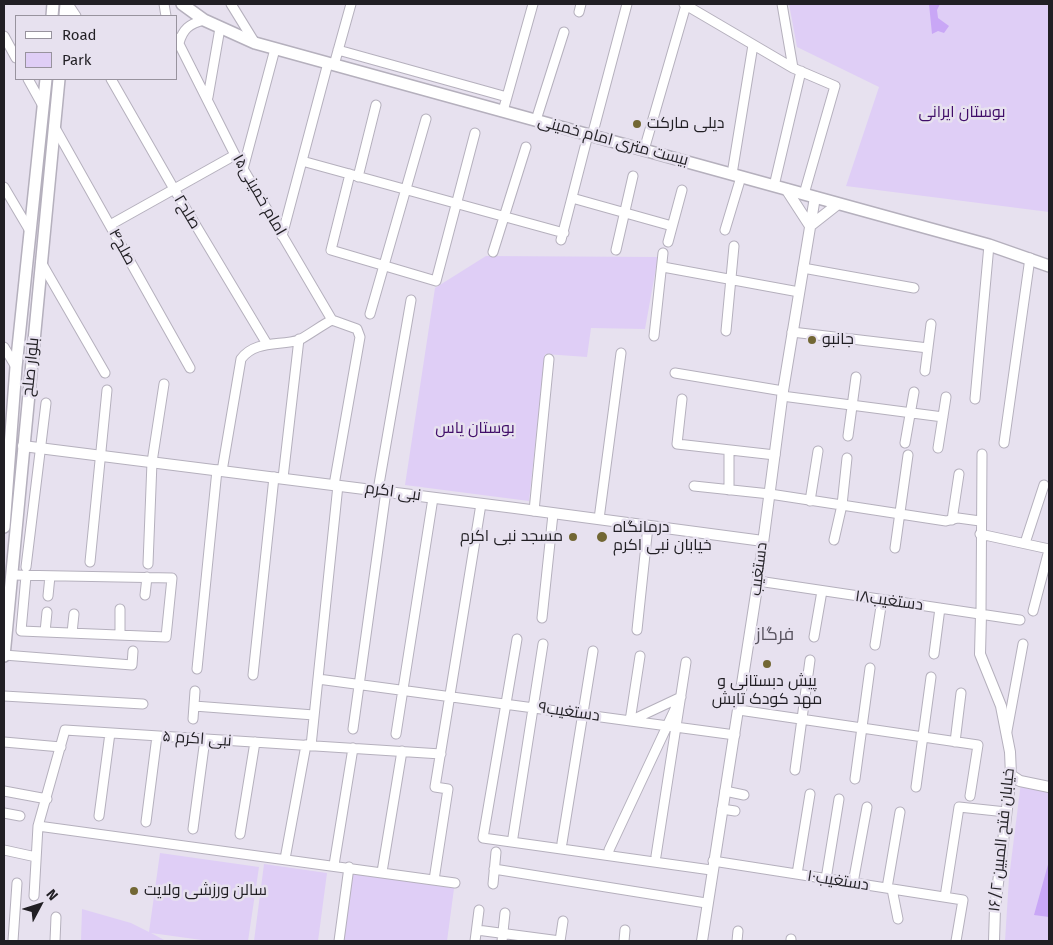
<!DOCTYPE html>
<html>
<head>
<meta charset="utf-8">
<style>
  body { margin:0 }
  #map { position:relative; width:1053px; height:945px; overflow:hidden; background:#e7e1ef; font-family:"Fira Sans",sans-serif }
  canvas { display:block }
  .frame { position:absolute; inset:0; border:5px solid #211f24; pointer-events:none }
  .legend { position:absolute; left:15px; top:15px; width:162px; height:65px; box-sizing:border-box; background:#e7e1ef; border:1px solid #98939e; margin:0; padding:6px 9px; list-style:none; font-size:15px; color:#211f24 }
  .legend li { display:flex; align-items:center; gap:10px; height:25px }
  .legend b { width:25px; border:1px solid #98939e }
  .north { position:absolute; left:15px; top:880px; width:50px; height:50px; -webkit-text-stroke:4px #e7e1ef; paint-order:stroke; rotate:50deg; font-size:14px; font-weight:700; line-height:20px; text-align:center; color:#211f24 }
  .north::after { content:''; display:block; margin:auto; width:18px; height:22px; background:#211f24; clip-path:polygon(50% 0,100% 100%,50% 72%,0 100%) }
</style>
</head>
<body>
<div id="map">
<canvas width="1053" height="945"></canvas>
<div class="frame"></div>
<ul class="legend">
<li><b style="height:6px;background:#fff"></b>Road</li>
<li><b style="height:14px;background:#dfcef6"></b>Park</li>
</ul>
<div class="north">N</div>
</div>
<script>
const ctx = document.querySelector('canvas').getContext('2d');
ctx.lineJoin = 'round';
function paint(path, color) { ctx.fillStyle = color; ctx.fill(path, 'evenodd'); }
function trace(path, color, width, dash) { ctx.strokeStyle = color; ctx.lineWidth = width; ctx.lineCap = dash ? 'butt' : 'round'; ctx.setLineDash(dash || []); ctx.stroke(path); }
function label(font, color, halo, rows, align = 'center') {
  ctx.font = font + ' "Fira Sans",Cairo,sans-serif'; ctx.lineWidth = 5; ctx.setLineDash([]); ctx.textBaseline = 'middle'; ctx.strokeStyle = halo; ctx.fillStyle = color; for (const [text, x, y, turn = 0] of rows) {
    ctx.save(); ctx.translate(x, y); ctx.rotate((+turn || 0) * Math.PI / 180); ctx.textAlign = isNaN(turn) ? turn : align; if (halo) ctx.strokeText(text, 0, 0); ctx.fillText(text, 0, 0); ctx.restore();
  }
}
const green = new Path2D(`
  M789 4H1049V212L846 186 879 87 797 47Z
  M486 256 658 257 645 329 591 328 587 357 545 354 529 501 405 485 435 288Z
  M1021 782 1049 788V941H1005L1009 878Z
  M160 853 259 867 248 941H209L151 933 166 941H81L82 909 131 923 149 932Z
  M264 864 327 873 318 941H254Z
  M352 871 455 881 447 941H342Z`);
const water = new Path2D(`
  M929 4H940L937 10 938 18 949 26 944 33 938 31 932 34Z
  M1049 861V917L1034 915Z`);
const minor = new Path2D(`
  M68 4 76 16
  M164 4 166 16
  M231 4 255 43
  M684 4 793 68 835 86 804 194
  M782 4 793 68
  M579 12 581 4
  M4 36 16 58
  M176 38 235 155 332 320 357 329 360 337 334 485
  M179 43C183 29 189 24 204 20
  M338 50 507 97
  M334 65 351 4
  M28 79 43 106
  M111 79 174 189 267 344
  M208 97 220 28
  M503 111 533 4
  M536 120 564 32
  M54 126 190 368
  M592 136 627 4
  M644 150 686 5
  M302 161 564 233
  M243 169 275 49
  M350 174 331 250 436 281 475 133
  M732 174 753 45
  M358 177 376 105
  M774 186 801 71
  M4 187 30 231
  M572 198 672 226
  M110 225 235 155
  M725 230 741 177
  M282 236 328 63
  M561 240 588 135
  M668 242 682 190
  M616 250 633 176
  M493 252 526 147
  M41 262 105 373
  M663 267 799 292
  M803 268 914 288
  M370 314 426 119
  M726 331 734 246
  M792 332 928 348
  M654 336 663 253
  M4 347 16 367
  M925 371 931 324
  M675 373 783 391
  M782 396 943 417
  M682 399 677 444 775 455
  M975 399 989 245
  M848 436 856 377
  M905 443 914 392
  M1004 443 1030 258
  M938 448 946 397
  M222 471 241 359C255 340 280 346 299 340 307 336 322 325 332 320
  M283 478 299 339
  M694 486 770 494 946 521 958 518 980 521
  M378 490 411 300
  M729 490V450
  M810 501 818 451
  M534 511 549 359
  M599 519 621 353
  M952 520 959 474
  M980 534 1049 549
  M834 540 842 505 847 458
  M1025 543 1044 485
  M895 548 908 455
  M90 562 107 390
  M148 564 152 462 164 384
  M26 567 46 403
  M12 575 172 578 166 637 21 631 26 576
  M758 581 1020 620
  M145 595 147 577
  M48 596 50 576
  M1033 611 1049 550
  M981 614 982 454
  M542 618 553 514
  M637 630 648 526
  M45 632 47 612
  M72 633 74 614
  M120 635V609
  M814 637 822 591
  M517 639 483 838 711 870
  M875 645 882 600
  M934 654 940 608
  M4 655 132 665 133 651
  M197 669 217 470
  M253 675 274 477
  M318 679 735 735
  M4 696 143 704
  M194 706 314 715
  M739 710 978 745 970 796
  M193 719 195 691
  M630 721 640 656
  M630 721 681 697
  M353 729 386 491
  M1007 731 1023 644
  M396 734 433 498
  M4 742 61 747
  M955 742 961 693
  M311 746 338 485
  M795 770 810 660
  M855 779 870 668
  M916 787 931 677
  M4 791 47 799
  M725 791 744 795
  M722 809 735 811
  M4 813 20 816
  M99 816 110 733
  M146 822 157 736
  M38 826 455 883
  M193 829 205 739
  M240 834 255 742
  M513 837 543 644
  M562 843 593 651
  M4 850 36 857
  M609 850 676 707
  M656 856 686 662
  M285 859 306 745
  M713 861 963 900 956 941
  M334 865 353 748
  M494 869 706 903
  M382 872 402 751
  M797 874 810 794
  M826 879 839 799
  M434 880 448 789 435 787 481 504
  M853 883 867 807
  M493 884 496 852
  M887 888 900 812
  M892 889 898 919
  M34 896 38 826 65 730 441 754
  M945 897 959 807 1006 812
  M477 930 560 941
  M13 941 17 883
  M55 941 56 917
  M339 941 349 867
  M475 941 479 910
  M502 941 505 913
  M560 941 563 921
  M624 941 625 930
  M737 941 738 931
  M791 941V939`);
const tertiary = new Path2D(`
  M786 189 810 226
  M810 226 838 204
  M23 446 515 508 763 541
  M981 614 980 654 1001 706 1010 752 1011 775 995 908 994 941
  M1011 775 1020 781 1049 787
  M702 941 758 581 783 391 815 197`);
const secondary = new Path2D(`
  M182 4 204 20 255 43 989 245 1049 266
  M52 16 53 4
  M65 16 66 4
  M4 527 16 367 46 79
  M4 656 59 79`);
const markers = [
  [637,124,5,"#726734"],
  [812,340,5,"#726734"],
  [573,537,5,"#726734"],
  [602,537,6,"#726734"],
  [767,664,5,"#726734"],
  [134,891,5,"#726734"]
];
const parkNames = [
  ["بوستان ایرانی",962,113],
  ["بوستان یاس",475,429]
];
const poiNames = [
  ["دیلی مارکت",647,124],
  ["جانبو",822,340],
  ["درمانگاه",613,528],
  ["خیابان نبی اکرم",613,546],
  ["مسجد نبی اکرم",563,537,"right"],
  ["پیش دبستانی و",767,682,"center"],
  ["مهد کودک تابش",767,700,"center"],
  ["سالن ورزشی ولایت",144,891]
];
const streetNames = [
  ["بیست متری امام خمینی",613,141,15],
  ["۱۵امام خمینی",259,195,60],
  ["صلح۲",187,212,59],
  ["صلح۴",122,247,61],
  ["بلوار صلح",31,367,-84],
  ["نبی اکرم",393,492,8],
  ["دستغیب",759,569,-83],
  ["دستغیب۱۸",889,601,8],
  ["دستغیب۹",569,712,8],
  ["نبی اکرم ۵",197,739,4],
  ["خیابان فتح المبین ۱۶/۲",1002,840,-84],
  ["دستغیب۱۰",838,881,9]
];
const neighbourhoodNames = [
  ["فرگاز",775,635]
];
paint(green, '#dfcef6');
paint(water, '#c9a7f6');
trace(minor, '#b5b0bd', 11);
trace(tertiary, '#b5b0bd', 12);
trace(secondary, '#b5b0bd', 14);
trace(minor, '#fff', 9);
trace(tertiary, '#fff', 10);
trace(secondary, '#fff', 11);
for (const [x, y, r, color] of markers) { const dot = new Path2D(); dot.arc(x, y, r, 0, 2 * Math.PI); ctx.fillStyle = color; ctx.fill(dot); trace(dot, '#e7e1ef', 2); }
label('16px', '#400d69', '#e7e1ef', parkNames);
label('16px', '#211f24', '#e7e1ef', poiNames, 'left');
label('16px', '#211f24', '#e7e1ef', streetNames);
label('18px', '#595460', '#e7e1ef', neighbourhoodNames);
</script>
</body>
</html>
